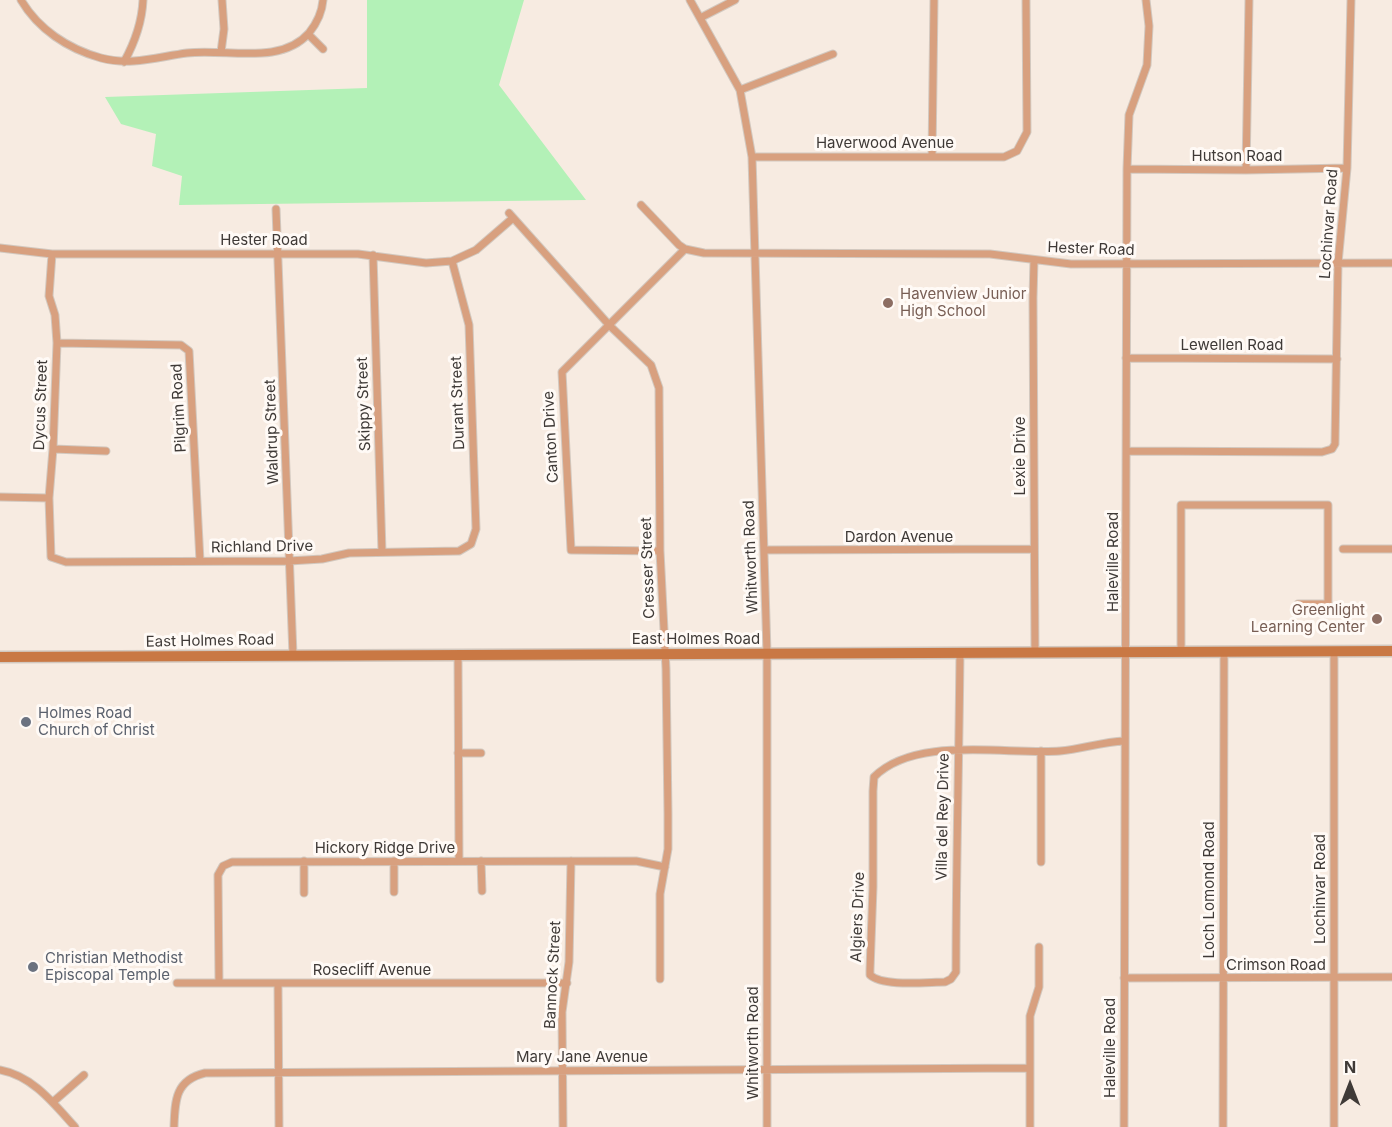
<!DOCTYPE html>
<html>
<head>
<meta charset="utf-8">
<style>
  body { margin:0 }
  #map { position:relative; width:1392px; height:1127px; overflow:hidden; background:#f7ebe1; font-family:Inter,sans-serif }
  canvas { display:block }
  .north { position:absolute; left:1320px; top:1055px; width:60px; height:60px; -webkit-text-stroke:4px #fffaf6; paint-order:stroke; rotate:0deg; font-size:16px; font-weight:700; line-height:24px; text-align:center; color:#3f3a37 }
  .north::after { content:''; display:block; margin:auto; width:21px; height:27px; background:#3f3a37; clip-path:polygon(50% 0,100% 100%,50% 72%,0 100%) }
</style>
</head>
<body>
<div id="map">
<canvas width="1392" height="1127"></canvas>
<div class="north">N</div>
</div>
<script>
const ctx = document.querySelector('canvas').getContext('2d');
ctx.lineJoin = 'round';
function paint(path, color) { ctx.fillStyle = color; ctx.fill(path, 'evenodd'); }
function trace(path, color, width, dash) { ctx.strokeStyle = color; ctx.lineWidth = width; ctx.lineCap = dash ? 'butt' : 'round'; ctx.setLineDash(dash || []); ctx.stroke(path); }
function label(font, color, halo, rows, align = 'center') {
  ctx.font = font + ' Inter,sans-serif'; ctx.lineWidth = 6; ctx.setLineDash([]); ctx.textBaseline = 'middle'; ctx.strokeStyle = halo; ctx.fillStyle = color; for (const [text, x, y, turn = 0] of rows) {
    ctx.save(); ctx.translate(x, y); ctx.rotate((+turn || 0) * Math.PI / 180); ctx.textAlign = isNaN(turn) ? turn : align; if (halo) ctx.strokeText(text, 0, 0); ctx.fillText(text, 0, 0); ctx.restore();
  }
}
const green = new Path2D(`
  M367 0H524L499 85 586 200 179 205 182 176 152 166 156 134 121 124 105 97 367 88Z`);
const street = new Path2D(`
  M21 0C38 29 68 49 101 58 131 66 157 57 187 53 226 48 280 66 309 33 317 23 322 13 323 0
  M690 0 740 90 752 157 767 653V1127
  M700 18 735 0
  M308 34 323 49
  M221 52 224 29 222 0
  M124 62C135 42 142 23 143 0
  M740 90 833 54
  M752 157H1004L1017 151 1027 132 1026 0
  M932 157 934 0
  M1127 169 1246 170 1347 168
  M1246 170 1249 0
  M641 205 679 245 685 249 704 253 990 254 1071 264 1392 263
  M276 209 293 655
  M509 213 610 326 651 365 659 388 660 551 666 669 668 814V849L660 894V979
  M0 248 52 254H358L426 263 452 261 476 250 513 218
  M52 254 49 296 55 315 57 343 53 449 49 498 51 557 66 562 289 561 322 559 349 553 459 551 471 544 476 529 469 325 452 261
  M373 255 382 552
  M1034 260 1033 298 1035 653
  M57 343 181 345 189 351 200 561
  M1126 358 1337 359
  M53 449 106 451
  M1127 451 1322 452 1332 449 1335 444 1338 263 1347 168 1351 0
  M0 497 49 498
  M1343 549H1392
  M765 550 1033 549
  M660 551 571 550 562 372 685 249
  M1181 652V505H1328V604H1298
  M1334 652V1127
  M960 653C959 759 956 866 956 972L951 979 945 982C927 982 883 987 870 975V970L873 887V791L874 777C916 735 1006 755 1060 751 1082 749 1102 742 1124 741
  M458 655 459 861
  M1041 751V862
  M458 753H481
  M304 861V893
  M481 861 482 891
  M394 892V861
  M1124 978 1392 977
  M177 983H567
  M219 983 218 875 223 866 232 862 636 861 665 867
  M278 983 279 1127
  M0 1070C33 1076 54 1104 75 1127
  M53 1102 84 1075
  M174 1127C175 1101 175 1080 205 1073L1029 1068
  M563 1127 562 1012 569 962 571 861
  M1030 1127V1016L1039 987V947
  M1124 1127 1127 169 1129 115 1147 65 1149 26 1146 0
  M1223 1127 1224 652`);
const secondary = new Path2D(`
  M0 657 1392 651`);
const markers = [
  [888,303,6,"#8d6e63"],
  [1377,619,6,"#8d6e63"],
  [26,722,6,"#6b7280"],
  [33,967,6,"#6b7280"]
];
const streetNames = [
  ["Haverwood Avenue",885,143],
  ["Hutson Road",1237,156],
  ["Lochinvar Road",1329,224,-86],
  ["Hester Road",264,240],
  ["Hester Road",1091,249,2],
  ["Lewellen Road",1232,345],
  ["Durant Street",458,403,-92],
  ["Skippy Street",364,404,-92],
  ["Dycus Street",41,405,-88],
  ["Pilgrim Road",179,408,-93],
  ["Waldrup Street",272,432,-92],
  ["Canton Drive",551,437,-93],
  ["Lexie Drive",1020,456,-90],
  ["Dardon Avenue",899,537],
  ["Richland Drive",262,547,-1],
  ["Whitworth Road",751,557,-92],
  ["Haleville Road",1113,562,-90],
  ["Cresser Street",648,568,-92],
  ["East Holmes Road",696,639],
  ["East Holmes Road",210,641,-1],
  ["Villa del Rey Drive",943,817,-89],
  ["Hickory Ridge Drive",385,848],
  ["Lochinvar Road",1320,889,-90],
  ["Loch Lomond Road",1209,890,-90],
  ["Algiers Drive",858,917,-88],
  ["Crimson Road",1276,965],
  ["Rosecliff Avenue",372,970],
  ["Bannock Street",553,975,-87],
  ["Whitworth Road",753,1043,-90],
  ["Haleville Road",1110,1048,-90],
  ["Mary Jane Avenue",582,1057]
];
const educationNames = [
  ["Havenview Junior",900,294],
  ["High School",900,311],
  ["Greenlight",1365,610,"right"],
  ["Learning Center",1365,627,"right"]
];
const worshipNames = [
  ["Holmes Road",38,713],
  ["Church of Christ",38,730],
  ["Christian Methodist",45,958],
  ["Episcopal Temple",45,975]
];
paint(green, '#b3f1b7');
trace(street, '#d2c8bf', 9);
trace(secondary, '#d2c8bf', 13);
trace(street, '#d8a07f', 7);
trace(secondary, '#c97844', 10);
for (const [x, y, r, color] of markers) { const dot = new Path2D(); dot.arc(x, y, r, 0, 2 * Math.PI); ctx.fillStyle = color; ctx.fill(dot); trace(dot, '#fffaf6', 2); }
label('15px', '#3f3a37', '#fffaf6', streetNames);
label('15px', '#785e54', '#fffaf6', educationNames, 'left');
label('15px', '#5b616d', '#fffaf6', worshipNames, 'left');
</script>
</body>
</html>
